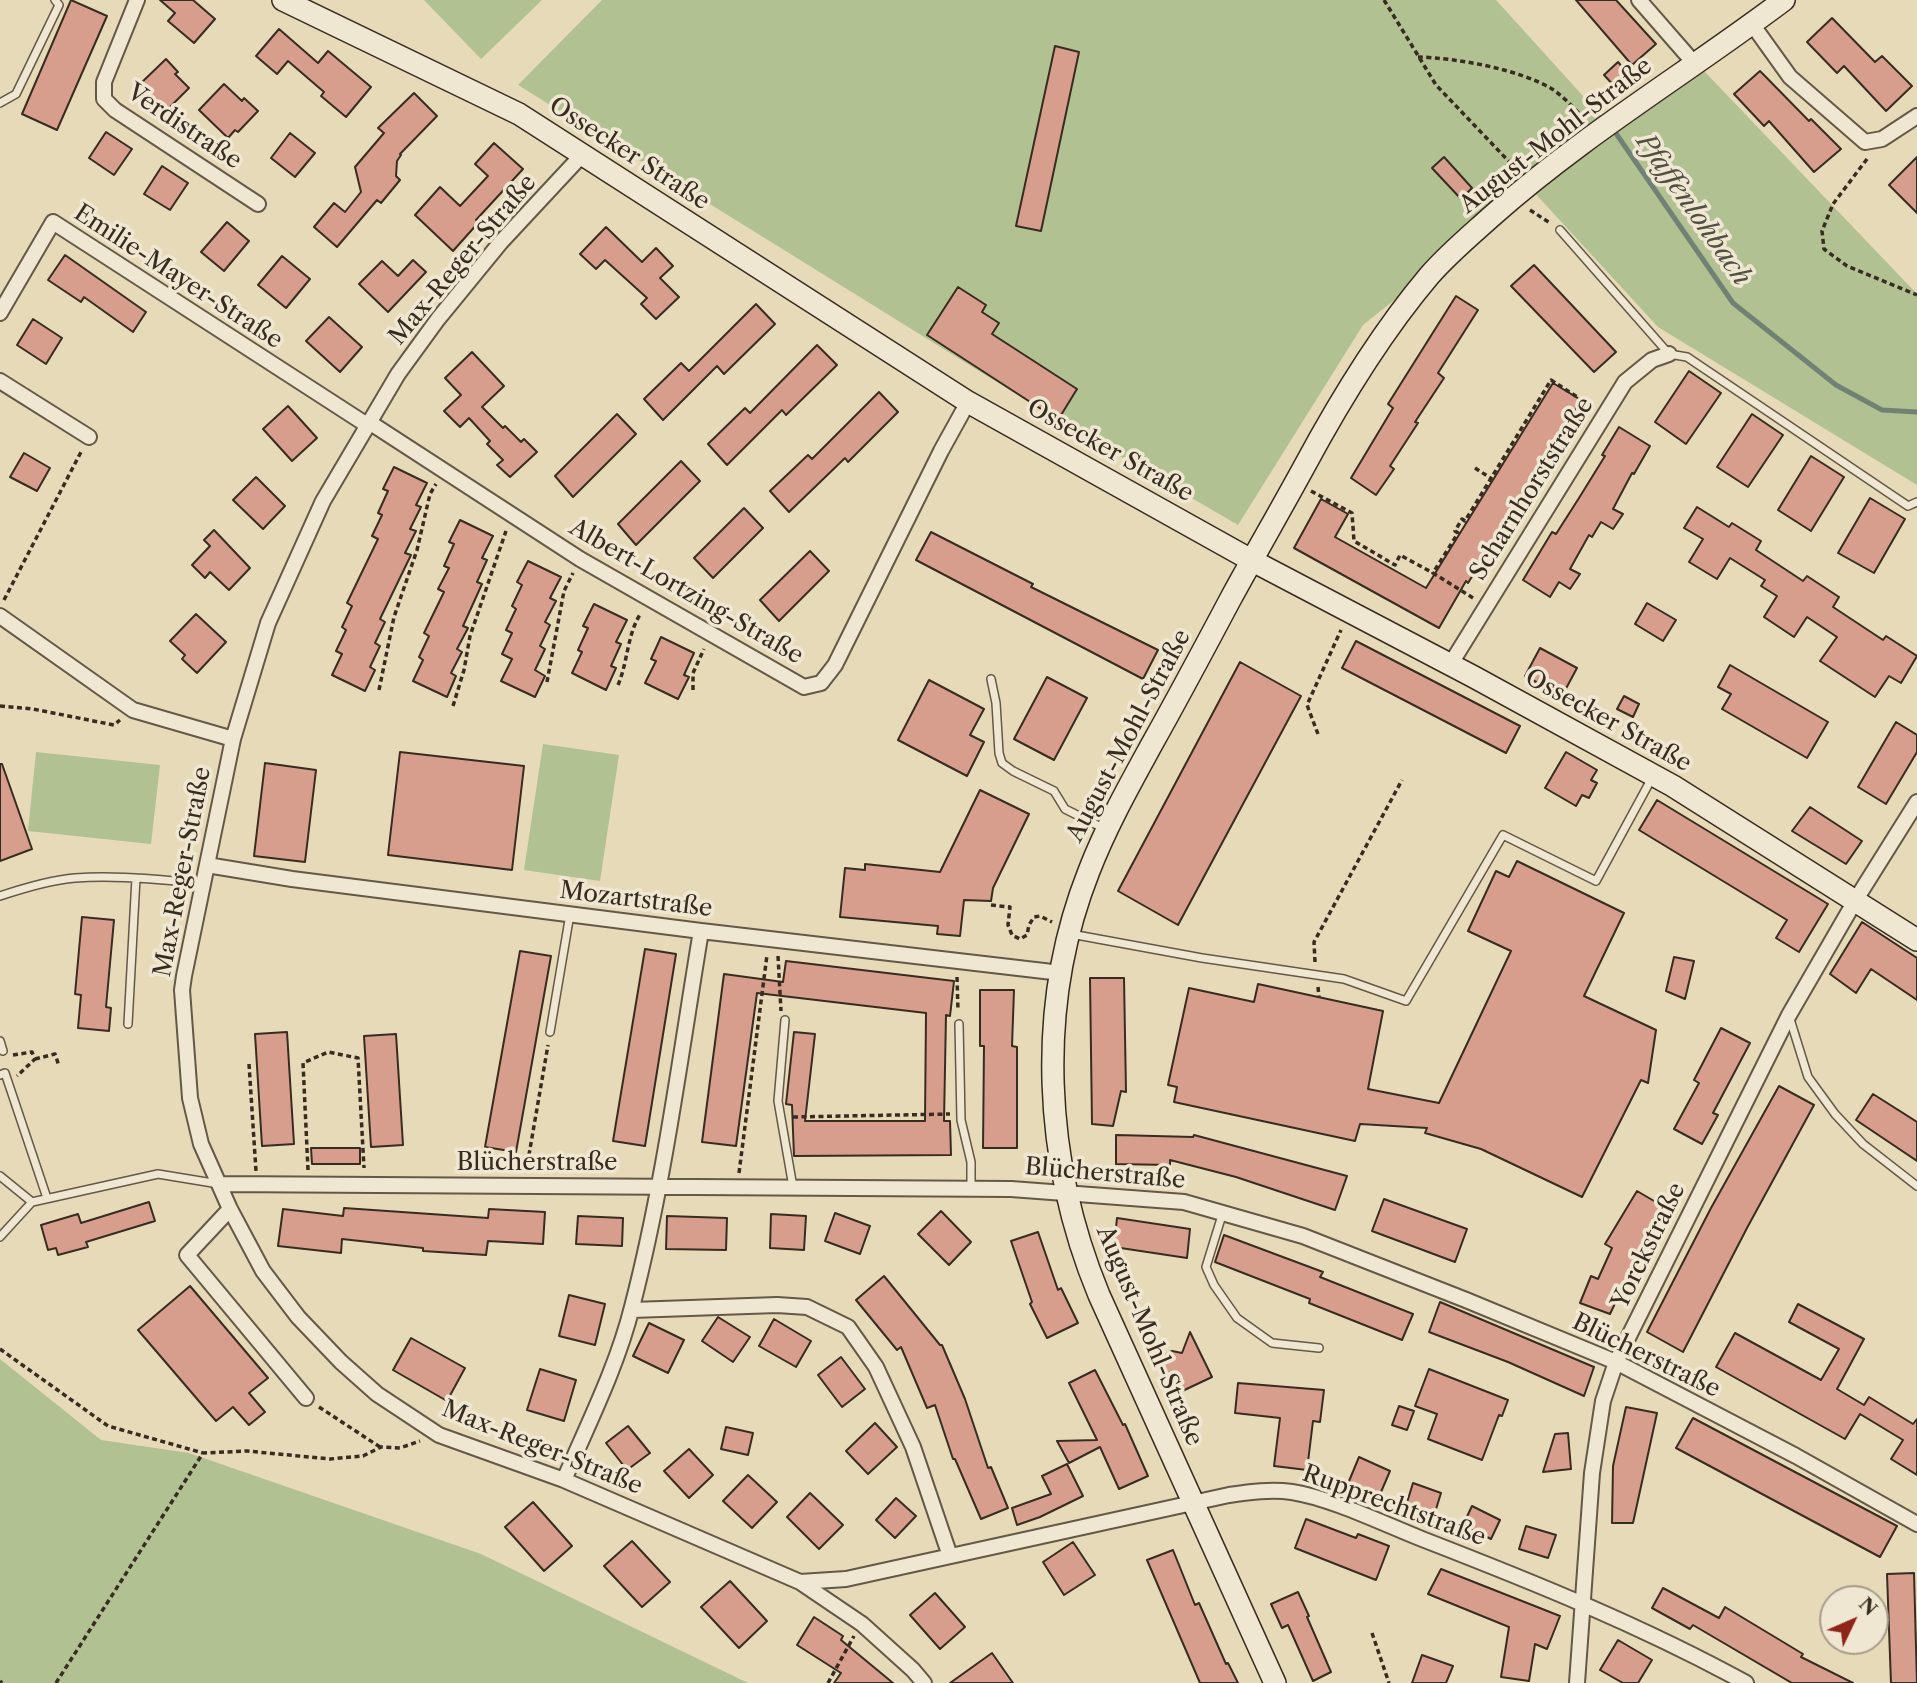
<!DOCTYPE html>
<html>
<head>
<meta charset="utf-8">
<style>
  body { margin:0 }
  #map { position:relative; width:1917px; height:1683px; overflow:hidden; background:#e7dab9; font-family:"Libre Caslon Text",serif }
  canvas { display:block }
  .north { position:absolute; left:1819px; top:1585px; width:70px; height:70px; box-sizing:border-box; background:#efe7d2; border:2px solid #a69c8b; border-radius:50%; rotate:46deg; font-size:19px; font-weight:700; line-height:28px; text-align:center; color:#382c20 }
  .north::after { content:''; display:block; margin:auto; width:24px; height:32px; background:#8f2418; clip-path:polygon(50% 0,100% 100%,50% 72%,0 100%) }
</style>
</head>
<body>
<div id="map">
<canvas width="1917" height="1683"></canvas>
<div class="north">N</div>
</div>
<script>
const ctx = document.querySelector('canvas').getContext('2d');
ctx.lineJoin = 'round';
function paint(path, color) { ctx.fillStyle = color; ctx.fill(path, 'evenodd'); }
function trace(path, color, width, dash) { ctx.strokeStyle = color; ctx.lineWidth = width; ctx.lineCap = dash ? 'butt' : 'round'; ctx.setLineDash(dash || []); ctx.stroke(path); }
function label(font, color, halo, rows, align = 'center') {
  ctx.font = font + ' "Libre Caslon Text",serif'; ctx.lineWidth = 7; ctx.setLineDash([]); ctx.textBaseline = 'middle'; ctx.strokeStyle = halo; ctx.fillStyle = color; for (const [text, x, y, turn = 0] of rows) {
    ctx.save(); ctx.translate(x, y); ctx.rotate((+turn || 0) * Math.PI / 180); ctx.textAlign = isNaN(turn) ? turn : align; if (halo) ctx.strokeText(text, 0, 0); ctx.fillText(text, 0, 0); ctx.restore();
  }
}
const green = new Path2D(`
  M424 0H542L481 59Z
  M602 0H1496L1613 129 1704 71 1917 294V485L1658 327 1532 190 1363 325 1238 525 1058 420 518 85Z
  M543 744 619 755 600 881 524 870Z
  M36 752 160 765 151 844 28 831Z
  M0 1359 101 1440 189 1453 481 1554 748 1683H0Z`);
const stream = new Path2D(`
  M1615 132 1733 303 1836 385 1882 410 1917 412`);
const building = new Path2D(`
  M71 0 107 16 57 130 22 114Z
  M160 0H193L215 19 194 43 168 21 175 13Z
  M1576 0H1616L1656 44 1632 65Z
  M1832 18 1875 62 1882 56 1912 86 1886 111 1844 66 1837 73 1807 42Z
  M279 29 318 63 328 51 371 87 346 117 321 96 324 92 288 61 277 74 256 56Z
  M1055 46 1079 52 1041 231 1016 226Z
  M166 59 178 72 175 74 189 88 165 112 139 85Z
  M1618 62 1630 76 1616 88 1604 75Z
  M1760 71 1809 121 1811 119 1841 149 1814 172 1769 121 1764 126 1734 94Z
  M224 84 242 101 244 98 258 111 238 132 235 130 228 138 199 110Z
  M414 93 437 116 400 154 401 155 397 161 396 176 400 180 381 203 377 200 337 247 314 227 334 203 345 212 361 192 355 167 384 133 378 128Z
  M106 132 132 149 114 175 89 158Z
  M290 133 315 153 295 177 271 158Z
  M494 143 523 169 476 220 478 223 453 251 415 215 440 187 460 206 488 176 475 164Z
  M1444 157 1472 188 1461 199 1432 168Z
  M1917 157V213L1889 185Z
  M162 166 188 183 170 210 144 194Z
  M227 222 249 241 224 271 201 252Z
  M606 227 642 262 656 248 673 266 660 278 679 297 656 319 641 304 647 298 605 260 596 269 580 254Z
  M65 255 146 312 133 332 84 297 81 302 48 280Z
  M282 256 310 279 286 308 258 285Z
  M413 260 426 272 388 312 359 284 382 261 398 276Z
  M1534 265 1616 352 1594 372 1511 286Z
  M958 287 986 305 982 312 999 323 992 334 1077 389 1058 420 927 335Z
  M1456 296 1478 310 1438 373 1444 378 1415 422 1418 423 1390 466 1394 469 1376 495 1351 478 1393 408 1388 404Z
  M756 304 775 324 724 374 717 366 663 420 644 399 681 363 689 371Z
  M329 317 362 347 340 372 306 341Z
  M33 319 62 338 46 364 17 345Z
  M817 345 837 365 786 415 782 410 727 465 708 444 745 408 750 413Z
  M472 352 504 386 482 407 503 428 505 426 521 442 524 439 537 452 510 477 497 465 503 460 487 444 490 441 469 418 460 427 444 411 461 395 445 378Z
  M1689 371 1721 393 1686 444 1655 422Z
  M1553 383 1581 400 1468 583 1466 581 1439 628 1294 548 1321 499 1348 514 1335 537 1426 588Z
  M879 392 898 412 848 462 845 458 789 512 770 491 808 455 812 459Z
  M288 406 317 438 292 461 263 429Z
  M617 414 636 434 573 497 555 476Z
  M1752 414 1783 435 1748 487 1717 467Z
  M1619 427 1650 446 1634 474 1632 473 1613 509 1623 514 1613 529 1601 522 1592 537 1589 535 1570 569 1580 574 1570 589 1559 582 1550 597 1523 580 1552 532 1556 534 1579 498 1605 456 1602 455Z
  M24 453 50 468 37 491 10 477Z
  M1811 456 1844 477 1811 531 1778 510Z
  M681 461 700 481 636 545 618 524Z
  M394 467 427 483 416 505 421 507 410 529 416 531 405 553 411 555 380 619 385 622 375 643 380 646 370 667 375 670 365 691 332 675 342 654 336 651 346 630 342 627 352 606 347 603 378 539 372 536 382 515 378 513 388 491 383 489Z
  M256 477 285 506 263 529 233 500Z
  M1870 498 1905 519 1874 573 1838 553Z
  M1697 507 1729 527 1732 523 1761 541 1756 550 1803 581 1807 576 1839 597 1833 607 1883 640 1886 636 1917 656 1901 683 1889 676 1875 697 1820 661 1837 637 1807 617 1794 637 1764 617 1777 596 1761 586 1765 580 1730 558 1717 579 1689 562 1703 539 1684 528Z
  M744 508 763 528 713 578 694 558Z
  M460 520 493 536 482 558 487 560 477 582 482 584 463 626 468 628 457 649 462 652 451 673 456 676 447 697 413 681 423 660 419 657 429 636 424 633 444 592 438 589 449 568 444 566 454 544 449 542Z
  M214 530 250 568 229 590 210 572 205 578 192 565 210 546 204 540Z
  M931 532 1033 584 1031 587 1158 650 1143 679 916 560Z
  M810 551 829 571 779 621 760 600Z
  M528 561 561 577 550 598 556 601 545 622 550 625 540 646 545 649 535 670 545 676 535 697 501 681 512 659 502 654 512 633 506 630 516 609 512 606 522 585 517 582Z
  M1647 603 1676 620 1663 641 1635 624Z
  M594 604 627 620 616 642 621 644 611 666 616 668 606 690 572 673 582 652 578 650 588 628 583 626Z
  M196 614 226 642 197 673 182 659 185 655 170 641Z
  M661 637 694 653 684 675 689 677 678 699 645 683 656 661 651 659Z
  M1356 641 1520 726 1506 753 1342 668Z
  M1540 648 1577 668 1562 696 1525 676Z
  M1240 662 1301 696 1178 925 1118 891Z
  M1730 665 1828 722 1807 758 1722 709 1731 694 1718 687Z
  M1047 677 1087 698 1054 760 1014 739Z
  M929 680 984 709 970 735 984 742 967 776 898 740Z
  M1624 696 1639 704 1633 717 1617 709Z
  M1896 722 1917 735V752L1886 804 1858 787Z
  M400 752 524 766 512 870 388 855Z
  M1566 752 1597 770 1591 780 1597 783 1589 798 1582 795 1576 806 1545 788Z
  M265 763 316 770 305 862 254 856Z
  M0 764H2L32 849 0 861Z
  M980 790 1029 814 993 888 991 901 964 900 960 936 937 934 938 926 840 917 845 868 865 870V864L940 872Z
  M1657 800 1828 904 1799 952 1776 938 1787 920 1639 830Z
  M1810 807 1862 841 1846 864 1792 831Z
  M1517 861 1624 913 1584 996 1656 1030 1648 1083 1641 1080 1582 1197 1481 1149 1425 1133 1427 1128 1360 1124 1355 1141 1174 1102 1177 1087 1168 1085 1189 988 1254 1002 1258 984 1383 1011 1368 1089 1439 1103 1511 951 1468 931 1496 871 1509 877Z
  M82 917 114 920 106 1007 111 1008 109 1031 78 1028 81 995 75 994Z
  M1862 922 1917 958V1000L1871 969 1856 993 1830 974Z
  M645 949 676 954 645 1146 613 1141Z
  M520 951 551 956 516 1152 485 1147Z
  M1674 957 1694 961 1685 999 1666 991Z
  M786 961 954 981 950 1016 946 1015 944 1121H950L951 1155 794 1156 792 1105 786 1104 794 1032 815 1034 805 1121H925L926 1013 757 993 736 1146 702 1142 724 974 783 982Z
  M1090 978H1124L1126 1092 1121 1091 1113 1126 1092 1124Z
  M980 990H1014L1012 1046 1017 1047V1148H983L984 1046H980Z
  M1721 1028 1750 1043 1713 1113 1718 1115 1702 1144 1674 1129 1699 1083 1694 1080Z
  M287 1032 294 1144 262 1146 255 1034Z
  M396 1034 403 1145 371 1147 364 1036Z
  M1779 1086 1814 1105 1747 1228 1683 1352 1647 1332 1711 1208Z
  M1873 1094 1917 1122V1161L1856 1120Z
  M1116 1135 1193 1137 1194 1135 1347 1176 1335 1210 1236 1177 1170 1160V1165L1116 1164Z
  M311 1148H360V1164H312Z
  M1637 1191 1666 1208 1635 1261 1610 1314 1580 1303 1591 1276 1598 1279 1612 1248 1605 1244Z
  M1384 1199 1467 1229 1455 1262 1372 1231Z
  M149 1202 155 1221 86 1242 88 1247 58 1255 56 1248 48 1250 41 1225 78 1214 81 1223Z
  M344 1208 488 1218 489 1209 545 1212 543 1244 488 1241 486 1255 423 1251V1248L342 1239 341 1253 278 1246 283 1209 343 1216Z
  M941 1211 971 1242 949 1265 918 1234Z
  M835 1213 870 1226 860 1254 825 1241Z
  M771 1214 806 1216 804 1250 770 1248Z
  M578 1216 623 1218 622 1246 576 1244Z
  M667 1216 727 1218 726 1250 666 1249Z
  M1117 1218 1190 1229 1187 1258 1114 1247Z
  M1038 1232 1058 1290 1061 1288 1078 1323 1047 1338 1030 1304 1032 1302 1011 1241Z
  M1224 1235 1323 1272 1320 1277 1413 1314 1402 1340 1309 1303 1310 1299 1215 1262Z
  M884 1276 940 1345H942L965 1399 988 1468 991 1467 1008 1508 981 1519 955 1459H953L935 1405 927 1408 901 1347 897 1350 856 1300Z
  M190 1286 268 1378 249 1393 265 1412 249 1425 233 1407 216 1421 138 1330Z
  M569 1295 605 1304 595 1345 559 1336Z
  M1440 1302 1594 1367 1584 1396 1508 1362 1429 1332Z
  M1798 1304 1864 1339 1837 1389 1864 1405 1869 1397 1913 1424 1917 1419V1475L1891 1459 1903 1440 1860 1414 1845 1439 1716 1367 1735 1333 1821 1380 1839 1349 1789 1322Z
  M718 1317 750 1337 733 1362 702 1341Z
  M774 1319 811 1341 796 1367 759 1346Z
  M649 1323 684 1340 668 1373 633 1356Z
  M1190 1332 1212 1377 1176 1394 1158 1358 1172 1351 1182 1353Z
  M411 1338 465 1368 447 1401 393 1370Z
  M841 1357 865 1389 842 1407 818 1375Z
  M540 1369 576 1380 564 1421 527 1410Z
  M1429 1369 1508 1400 1502 1416 1499 1415 1482 1460 1428 1439 1437 1414 1415 1406Z
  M1095 1370 1123 1425 1125 1424 1148 1476 1119 1489 1100 1447 1069 1463 1057 1441 1097 1440 1069 1383Z
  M1238 1383 1324 1390 1320 1422 1313 1421 1307 1470 1274 1466 1280 1418 1235 1413Z
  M1399 1406 1414 1411 1407 1430 1392 1425Z
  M1626 1407 1657 1413 1633 1523H1612L1613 1466Z
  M1693 1418 1897 1526 1880 1557 1676 1448Z
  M875 1423 897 1447 868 1474 846 1451Z
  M628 1426 650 1453 627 1470 606 1443Z
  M726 1427 753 1433 748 1455 721 1449Z
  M1568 1433 1571 1469 1543 1472 1555 1434Z
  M689 1449 713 1475 689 1498 664 1471Z
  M1359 1457 1390 1471 1378 1499 1347 1486Z
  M1067 1464 1083 1496 1040 1517 1017 1525 1012 1508 1051 1494 1042 1476Z
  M748 1475 777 1502 752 1528 723 1501Z
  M1413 1483 1441 1493 1433 1519 1405 1509Z
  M810 1493 843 1525 819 1549 787 1517Z
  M896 1498 916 1516 895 1538 876 1520Z
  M533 1502 572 1546 544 1571 505 1527Z
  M1472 1506 1500 1520 1491 1539 1463 1525Z
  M1306 1519 1356 1538 1358 1534 1389 1546 1376 1580 1295 1548Z
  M1526 1526 1556 1535 1548 1558 1519 1549Z
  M632 1541 670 1582 642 1607 604 1566Z
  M1073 1542 1095 1575 1064 1595 1043 1562Z
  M1173 1550 1195 1605 1199 1603 1226 1664 1228 1663 1238 1683H1200L1147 1560Z
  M1441 1569 1560 1616 1547 1649 1535 1644 1529 1681 1501 1677 1509 1627 1428 1594Z
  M1914 1573 1917 1683H1891L1887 1574Z
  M730 1581 767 1621 739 1648 701 1607Z
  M1663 1588 1719 1618 1725 1607 1803 1654 1801 1657 1853 1683H1792L1693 1625 1690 1629 1652 1608Z
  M1298 1592 1309 1616 1307 1617 1331 1672 1313 1681 1288 1625 1282 1628 1271 1604Z
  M935 1593 965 1627 940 1649 910 1615Z
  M814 1617 843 1636 841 1640 893 1683H834L841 1673 797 1645Z
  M1618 1640 1652 1660 1638 1683H1623L1600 1670Z
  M992 1653 1013 1683H950Z
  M1422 1655 1453 1666 1446 1683H1412Z`);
const path = new Path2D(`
  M1384 0 1436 85 1518 171
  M1418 57C1456 58 1519 69 1552 89 1564 97 1574 108 1584 119
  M1867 159 1833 204 1822 231 1824 249 1847 266 1917 295
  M1530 210 1550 223
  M1475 468 1492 479
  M1311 491 1352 513 1354 541 1395 565 1400 555 1433 573
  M1473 598 1433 573 1458 533 1455 531 1462 519 1465 521 1551 380 1591 406
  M4 600 81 452
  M547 682 564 591 573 573
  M618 685C628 662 627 634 641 613
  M379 690 394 617 417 550 430 494 436 484
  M693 690V673L704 649
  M0 706 33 709 114 725 120 720
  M453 706 464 670 470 636 506 531
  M1318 734 1307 705 1341 630
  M991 905 1010 907 1008 925 1012 935 1020 939 1027 935 1029 925 1034 917 1040 916 1052 922
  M778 956 781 1011
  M1315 962 1314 942 1402 780
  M957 977 958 1011
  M1318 987 1319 997
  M13 1055 32 1052 35 1059 17 1076
  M35 1059 55 1054 59 1066
  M249 1064 256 1171
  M793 1117 950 1114
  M308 1170 303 1063 328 1052 358 1058 364 1168
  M526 1172 548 1045
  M739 1173 767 955
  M0 1349 108 1426 203 1453
  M319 1407 380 1447
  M1372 1633 1389 1683
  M0 1681 2 1683
  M56 1683 203 1453 247 1451 330 1459 363 1456 381 1447 400 1448 420 1441
  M828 1683 854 1636`);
const lane = new Path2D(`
  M0 103 16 94 59 5 55 0
  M1560 230 1669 354 1687 357 1908 506 1917 502
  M991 679 996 703 999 753 1002 763 1013 771 1054 791 1065 809 1105 829
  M0 896C24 888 50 880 75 878 117 875 160 879 202 884
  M1071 934 1202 958 1344 979 1406 1001 1503 835 1596 881 1653 776
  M1790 1019 1808 1077 1835 1114 1863 1144 1917 1186
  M785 1020 778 1101 793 1187
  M128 1024 136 878
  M959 1024 961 1120 971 1162V1189
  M550 1032 570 914
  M0 1041 3 1051
  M0 1075 5 1073 47 1198
  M0 1176 32 1202
  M1223 1212 1206 1267 1214 1285 1237 1318 1272 1343 1319 1348
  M0 1237 32 1202 158 1174 219 1184`);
const street = new Path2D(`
  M137 0 104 82V99L115 110 258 204
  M1639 0 1694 63
  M1752 24 1790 77 1865 142 1882 139 1917 116
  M582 155 501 242 438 319 398 374 323 501 268 623 233 739 184 976 182 990 190 1098 201 1144 230 1209 263 1271 298 1317 341 1362 377 1394 439 1435 564 1480 800 1582 862 1624 913 1670 924 1683
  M0 313 53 222 367 425
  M0 381 89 437
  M369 422 580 559 804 687 821 683 835 665 941 451 968 402
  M0 616 133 710 233 739
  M1450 665 1625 382 1652 360 1669 354
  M207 865 292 879 701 931 1061 973
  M219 1184 1011 1189 1184 1202 1303 1236 1466 1300 1616 1362 1796 1456 1917 1524
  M230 1209 187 1255 306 1398
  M632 1310 777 1305 807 1307 848 1327 876 1367 913 1447 950 1556
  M564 1480C588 1424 617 1367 632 1307 664 1184 680 1057 701 931
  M800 1582 846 1579 1229 1495C1250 1492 1271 1489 1292 1492 1331 1498 1384 1524 1422 1539 1533 1582 1642 1626 1746 1683
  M1577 1683 1592 1473 1603 1401 1616 1362 1789 1015 1855 901 1917 802`);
const secondary = new Path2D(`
  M283 0 519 114 968 402 1251 560 1474 677 1673 786 1917 940
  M1275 1683 1099 1295C1044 1162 1035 1007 1089 871 1106 827 1129 786 1152 744 1179 696 1205 647 1231 598 1255 554 1280 511 1304 467 1340 400 1380 334 1429 276 1448 254 1471 235 1492 216 1583 135 1687 73 1784 0`);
const streetNames = [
  ["Verdistraße",184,127,34],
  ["August-Mohl-Straße",1556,136,-38],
  ["Ossecker Straße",629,154,33],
  ["Max-Reger-Straße",463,260,-50],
  ["Emilie-Mayer-Straße",178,277,33],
  ["Ossecker Straße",1110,451,29],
  ["Scharnhorststraße",1532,489,-58],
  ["Albert-Lortzing-Straße",686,592,30],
  ["Ossecker Straße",1608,721,29],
  ["August-Mohl-Straße",1129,736,-62],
  ["Max-Reger-Straße",183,872,-79],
  ["Mozartstraße",636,900,7],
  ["Blücherstraße",537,1163],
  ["Blücherstraße",1105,1174,5],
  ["Yorckstraße",1649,1246,-64],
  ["August-Mohl-Straße",1149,1336,67],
  ["Blücherstraße",1646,1356,26],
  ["Max-Reger-Straße",542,1448,22],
  ["Rupprechtstraße",1394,1506,20]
];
const waterNames = [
  ["Pfaffenlohbach",1693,210,55]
];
paint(green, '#b1c192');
trace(stream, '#718274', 5);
paint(building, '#d89e8d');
trace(building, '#382c20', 2);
trace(lane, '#645846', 10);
trace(street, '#645846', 18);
trace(secondary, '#382c20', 24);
trace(path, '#382c20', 3.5, [5, 3.5]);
trace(lane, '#efe7d2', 7);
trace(street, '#efe7d2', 14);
trace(secondary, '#efe7d2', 21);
label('24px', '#382c20', '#efe7d2', streetNames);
label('italic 26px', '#505043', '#efe7d2', waterNames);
</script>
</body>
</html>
